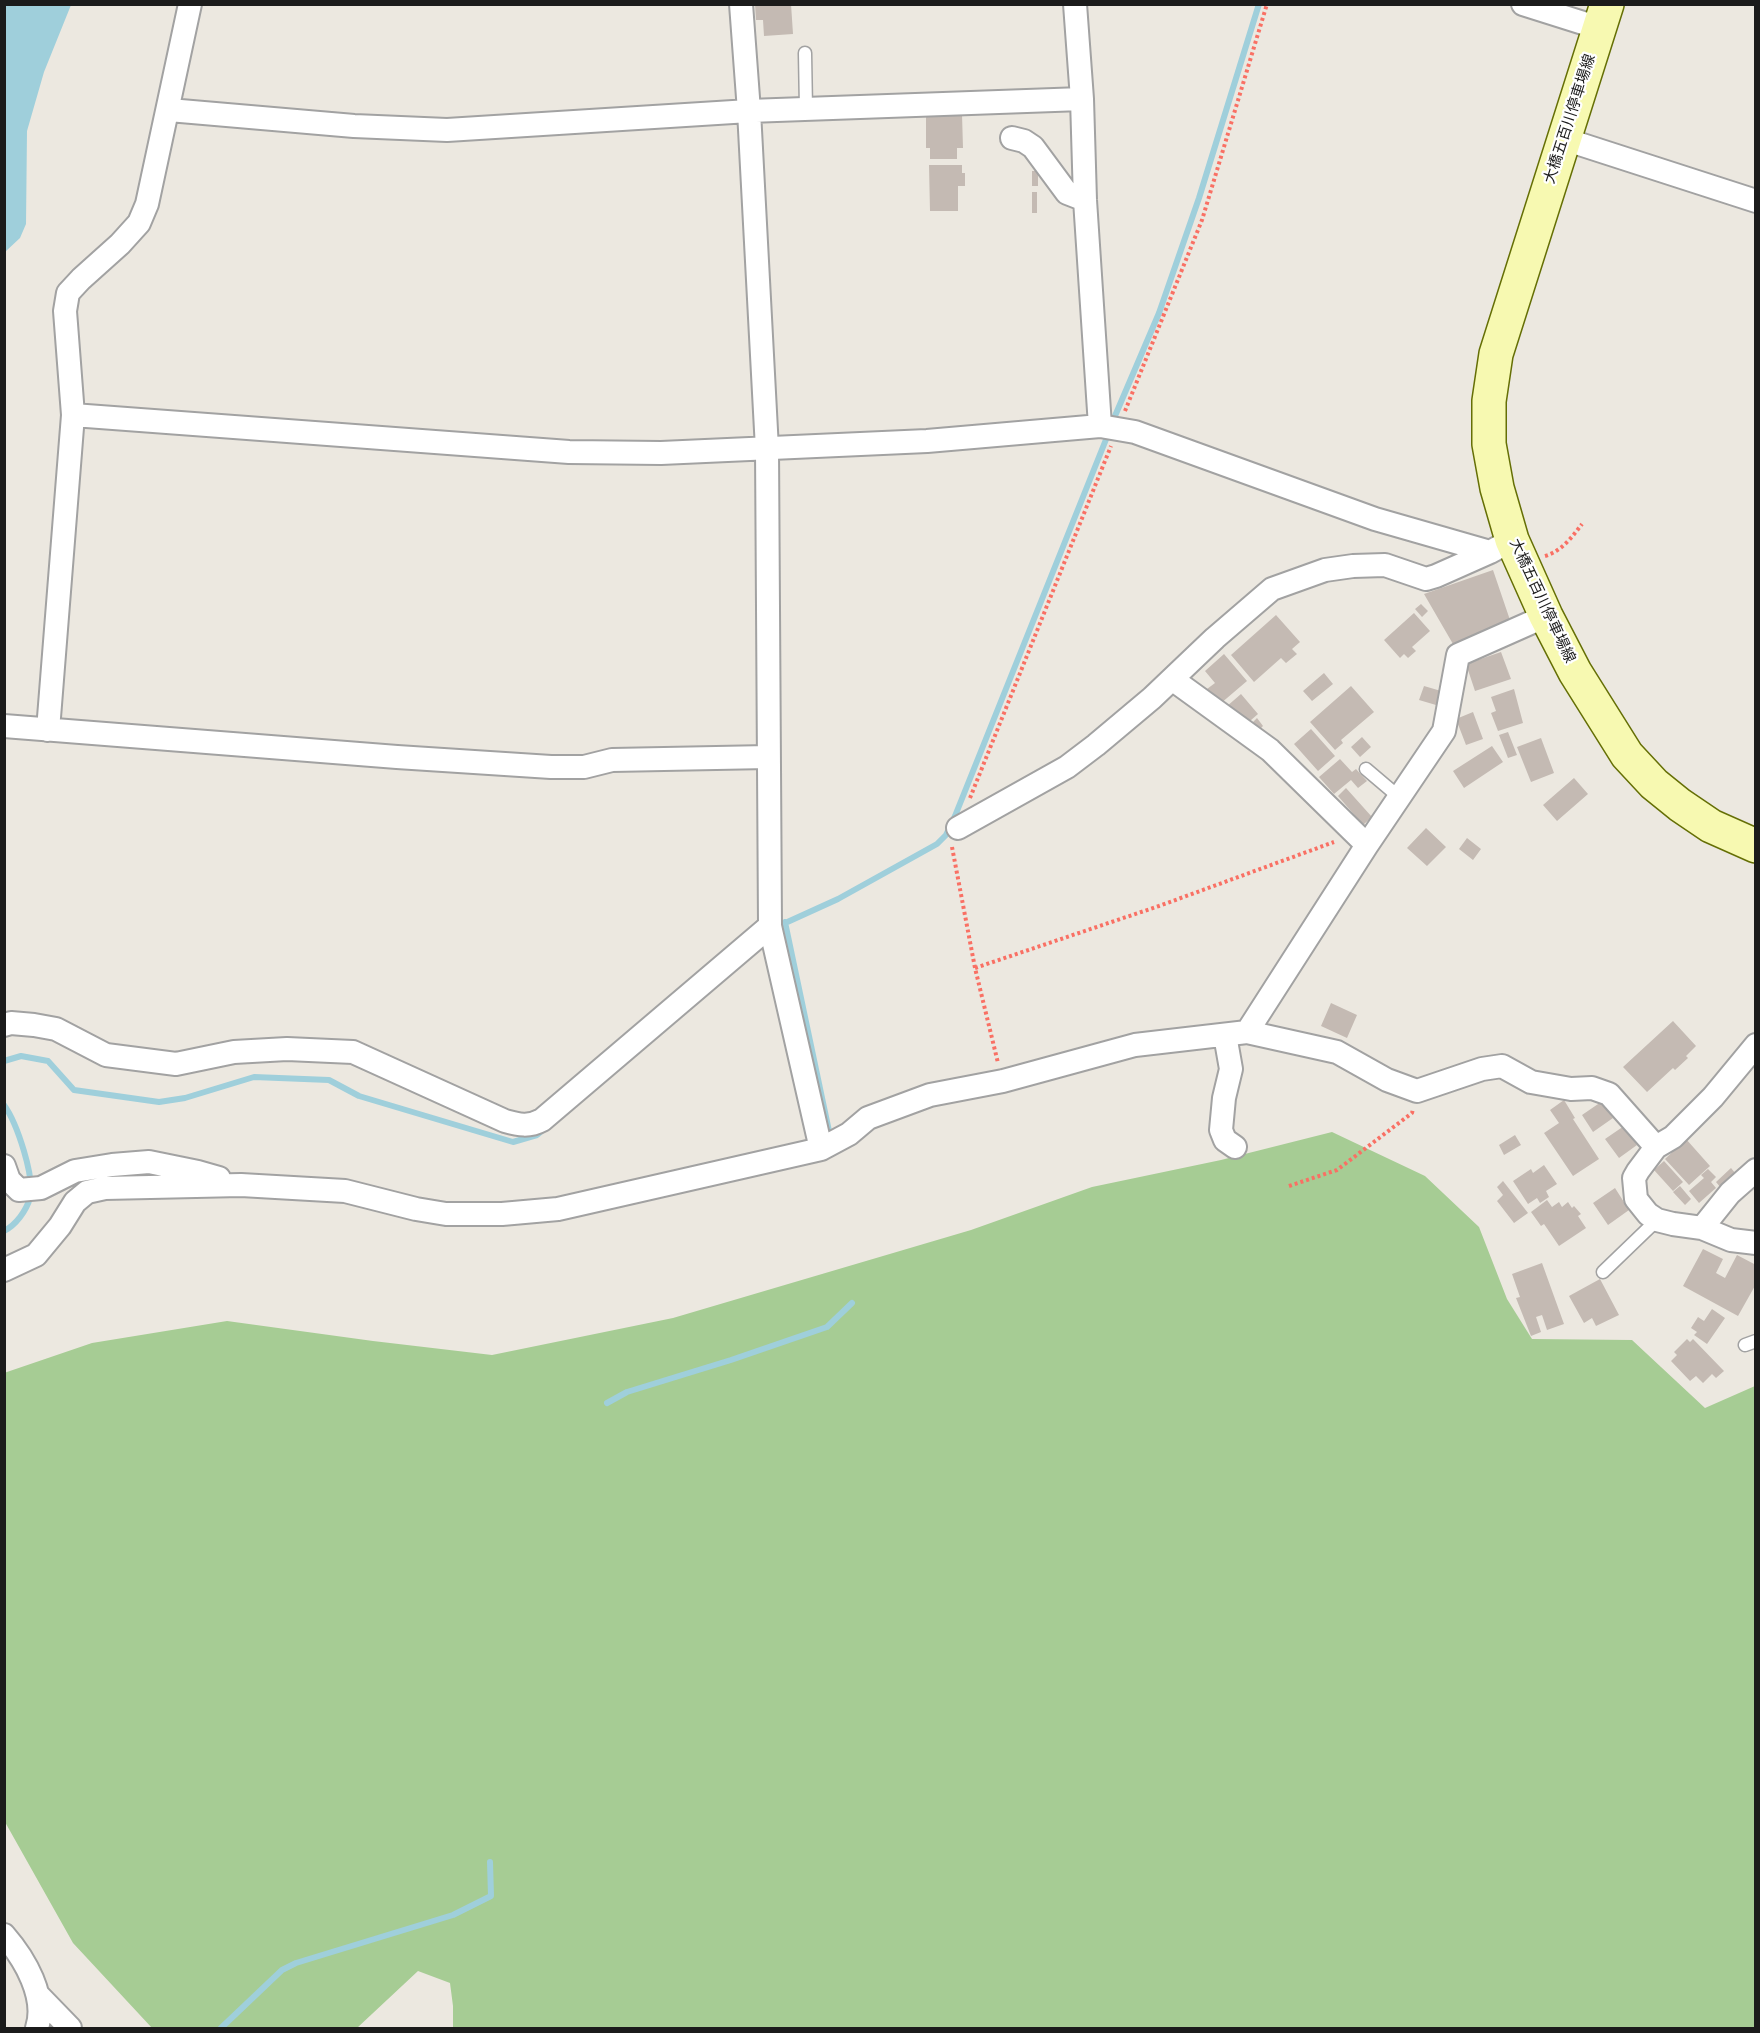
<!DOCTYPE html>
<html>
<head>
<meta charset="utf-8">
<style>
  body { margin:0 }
  #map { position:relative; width:1760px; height:2033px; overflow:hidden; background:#ece8e0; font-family:Manrope,sans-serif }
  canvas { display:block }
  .frame { position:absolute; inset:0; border:6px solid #1b1b1b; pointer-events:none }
</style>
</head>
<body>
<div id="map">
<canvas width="1760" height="2033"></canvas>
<div class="frame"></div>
</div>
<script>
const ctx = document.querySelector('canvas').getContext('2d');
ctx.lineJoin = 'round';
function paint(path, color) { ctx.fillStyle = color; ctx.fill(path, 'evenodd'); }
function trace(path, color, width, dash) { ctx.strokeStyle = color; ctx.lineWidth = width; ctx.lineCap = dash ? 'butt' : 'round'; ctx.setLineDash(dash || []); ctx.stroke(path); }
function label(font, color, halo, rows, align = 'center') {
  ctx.font = font + ' Manrope,"Noto Sans JP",sans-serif'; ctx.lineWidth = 4.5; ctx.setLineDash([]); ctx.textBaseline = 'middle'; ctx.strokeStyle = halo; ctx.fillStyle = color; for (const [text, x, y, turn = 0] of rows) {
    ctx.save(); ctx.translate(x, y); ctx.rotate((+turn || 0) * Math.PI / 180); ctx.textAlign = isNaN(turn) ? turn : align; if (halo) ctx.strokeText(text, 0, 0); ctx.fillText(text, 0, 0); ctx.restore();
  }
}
const forest = new Path2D(`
  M1332 1132 1425 1176 1479 1227 1507 1299 1532 1339 1632 1340 1705 1408 1755 1386V2028H453V2006L450 1983 418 1971 357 2028H152L73 1943 5 1822 4 1373 92 1343 227 1321 373 1341 492 1355 673 1318 971 1230 1092 1187 1221 1160Z`);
const water = new Path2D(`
  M5 4 71 5 44 72 27 131 26 224 20 238 5 252Z`);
const stream = new Path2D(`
  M1112 423 1159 313 1199 198 1259 4
  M785 922 829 1131
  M783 924 838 899 937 844 946 835 955 816 1109 432
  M4 1061 21 1056 48 1061 74 1090 159 1102 185 1098 254 1077 329 1080 359 1096 513 1142 537 1135 544 1129
  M4 1105C17 1123 35 1177 30 1198 26 1211 16 1225 4 1231
  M607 1403 627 1392 731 1360 827 1327 852 1303
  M221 2028 282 1970 296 1963 453 1915 491 1896 490 1862`);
const building = new Path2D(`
  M755 4H791L793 34 764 36 763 20H756Z
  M926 114H962L963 148H957V159H930V148H926Z
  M929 165H962V173H965V186H958V211H930Z
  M1032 171H1038V186H1032Z
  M1032 192H1037V213H1032Z
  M1493 570 1510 620 1453 644 1424 594Z
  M1421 604 1428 611 1422 617 1415 609Z
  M1414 613 1430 631 1412 647 1416 651 1408 658 1404 654 1400 658 1384 640Z
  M1276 615 1300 642 1292 649 1297 654 1286 663 1281 658 1254 682 1231 655Z
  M1501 652 1511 679 1475 691 1466 664Z
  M1224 654 1247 681 1220 704 1207 689 1215 683 1205 671Z
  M1324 673 1333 684 1312 701 1303 691Z
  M1351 686 1374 712 1341 740 1343 743 1335 750 1310 722Z
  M1424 686 1441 691 1436 705 1419 700Z
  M1514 689 1523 723 1498 731 1491 713 1496 711 1491 697Z
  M1241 694 1258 714 1243 727 1226 707Z
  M1473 712 1483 739 1466 745 1456 719Z
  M1257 718 1263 726 1258 731 1252 723Z
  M1311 729 1335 756 1318 771 1294 744Z
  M1508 732 1517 755 1508 758 1499 735Z
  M1362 737 1371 747 1360 757 1351 747Z
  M1541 738 1554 773 1531 782 1517 747Z
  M1492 746 1503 762 1464 788 1453 771Z
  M1340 759 1352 772 1356 769 1367 781 1358 788 1351 780 1334 794 1319 777Z
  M1574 778 1588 794 1557 821 1543 805Z
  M1346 788 1372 817 1363 825 1338 796Z
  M1426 828 1446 847 1427 866 1407 848Z
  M1467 838 1481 849 1473 860 1459 849Z
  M1331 1003 1357 1015 1347 1038 1321 1026Z
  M1673 1021 1696 1046 1686 1056 1688 1058 1675 1070 1673 1068 1647 1092 1623 1067Z
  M1564 1100 1575 1118 1573 1119 1599 1159 1573 1176 1544 1133 1559 1123 1550 1110Z
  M1601 1102 1613 1118 1593 1132 1582 1115Z
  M1624 1126 1637 1145 1619 1158 1605 1139Z
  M1515 1135 1521 1145 1504 1155 1499 1145Z
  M1686 1139 1710 1166 1689 1185 1665 1159Z
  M1664 1161 1683 1182 1673 1191 1654 1170Z
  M1544 1165 1557 1184 1546 1191 1549 1197 1540 1203 1537 1198 1528 1204 1513 1181 1531 1169 1533 1173Z
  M1731 1168 1736 1174 1721 1188 1716 1182Z
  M1708 1169 1716 1177 1711 1182 1716 1188 1699 1203 1689 1191 1704 1178 1701 1175Z
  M1503 1181 1528 1213 1514 1223 1497 1201 1503 1195 1497 1187Z
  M1680 1186 1691 1199 1685 1205 1673 1192Z
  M1615 1188 1629 1210 1608 1225 1593 1203Z
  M1547 1200 1552 1207 1559 1202 1562 1207 1568 1202 1572 1208 1574 1206 1581 1214 1578 1216 1586 1228 1559 1246 1544 1224 1541 1226 1531 1212Z
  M1703 1249 1723 1259 1716 1273 1725 1278 1737 1255 1756 1265V1284L1738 1316 1683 1286Z
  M1542 1263 1564 1324 1547 1330 1542 1315 1536 1317 1541 1332 1531 1336 1516 1298 1520 1297 1512 1274Z
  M1600 1279 1619 1315 1596 1326 1592 1318 1584 1323 1569 1296Z
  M1712 1309 1725 1318 1707 1344 1694 1335 1697 1332 1691 1328 1698 1317 1704 1321Z
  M1687 1339 1690 1342 1693 1339 1724 1371 1716 1378 1712 1374 1703 1383 1696 1376 1690 1381 1671 1361 1677 1355 1674 1352Z`);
const path = new Path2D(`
  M1125 411 1202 220 1267 4
  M1545 556C1562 551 1572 537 1582 524
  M970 798 1111 446
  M952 847 975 968 998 1063
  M975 968 1159 906 1334 842
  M1289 1186 1337 1170 1412 1113 1413 1109`);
const service = new Path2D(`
  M805 53 806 109
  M1366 769 1399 797
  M1603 1272 1657 1220
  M1745 1345 1756 1341`);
const minor = new Path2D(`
  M741 4 749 111 767 449 770 926 821 1149
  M1075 4 1082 99 1085 200 1100 426
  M1523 4 1599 28
  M169 110 354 126 447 130 749 111 1082 99
  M1012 138 1024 141 1033 147 1067 193 1085 200
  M1564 139 1756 201
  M73 415 569 452 661 453 927 441 1100 426 1135 432 1375 519 1490 552 1512 540
  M1172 679 1270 750 1367 845
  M4 726 397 757 551 767H584L612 760 768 757
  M48 730 73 415 65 311 68 293 81 279 120 244 139 223 147 204 190 4
  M958 828 1067 767 1096 745 1152 698 1215 638 1272 589 1325 570 1353 566 1385 565 1426 579 1436 576 1490 552
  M4 1025 11 1023 34 1025 56 1029 106 1055 176 1064 234 1052 287 1049 353 1052 505 1121C519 1125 529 1127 542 1120L770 926
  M1247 1032 1367 845 1444 731 1458 655 1546 616
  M1225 1035 1231 1069 1224 1098 1221 1130 1225 1140 1235 1147
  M1656 1147 1673 1137 1713 1097 1756 1045
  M4 1166 9 1180 19 1190 41 1188 75 1171 112 1165 149 1162 198 1172 219 1178
  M1702 1228 1730 1193 1756 1170
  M4 1270 36 1255 60 1226 75 1202 87 1192 105 1188 241 1185 345 1191 416 1209 446 1214H502L558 1209 821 1149 849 1134 868 1118 930 1095 1003 1081 1135 1045 1247 1032 1337 1052 1387 1080 1417 1091 1482 1069 1502 1066 1531 1082 1571 1089 1592 1088 1609 1094 1656 1147 1638 1171 1634 1178 1636 1199 1648 1214 1657 1220 1673 1224 1702 1228 1731 1240 1756 1243
  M4 1935C25 1959 47 1997 37 2028
  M38 1995 70 2028`);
const secondary = new Path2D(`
  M1607 4 1496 354 1489 401V444L1497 488 1512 540 1546 616 1575 672 1627 755 1654 784 1680 805 1711 826 1756 846`);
const streetNames = [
  ["大橋五百川停車場線",1570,119,-72],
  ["大橋五百川停車場線",1542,601,65]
];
paint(forest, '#a6cc94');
paint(water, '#9fcfdb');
trace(stream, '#9fcfdb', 6);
paint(building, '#c4bab3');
trace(service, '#a2a2a2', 15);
trace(minor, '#a2a2a2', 26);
trace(secondary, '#656f05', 36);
trace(path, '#f97064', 4, [3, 3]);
trace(service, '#fff', 12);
trace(minor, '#fff', 22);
trace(secondary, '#f7f9b1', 33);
label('15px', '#1b1b1b', '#fff', streetNames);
</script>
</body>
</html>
